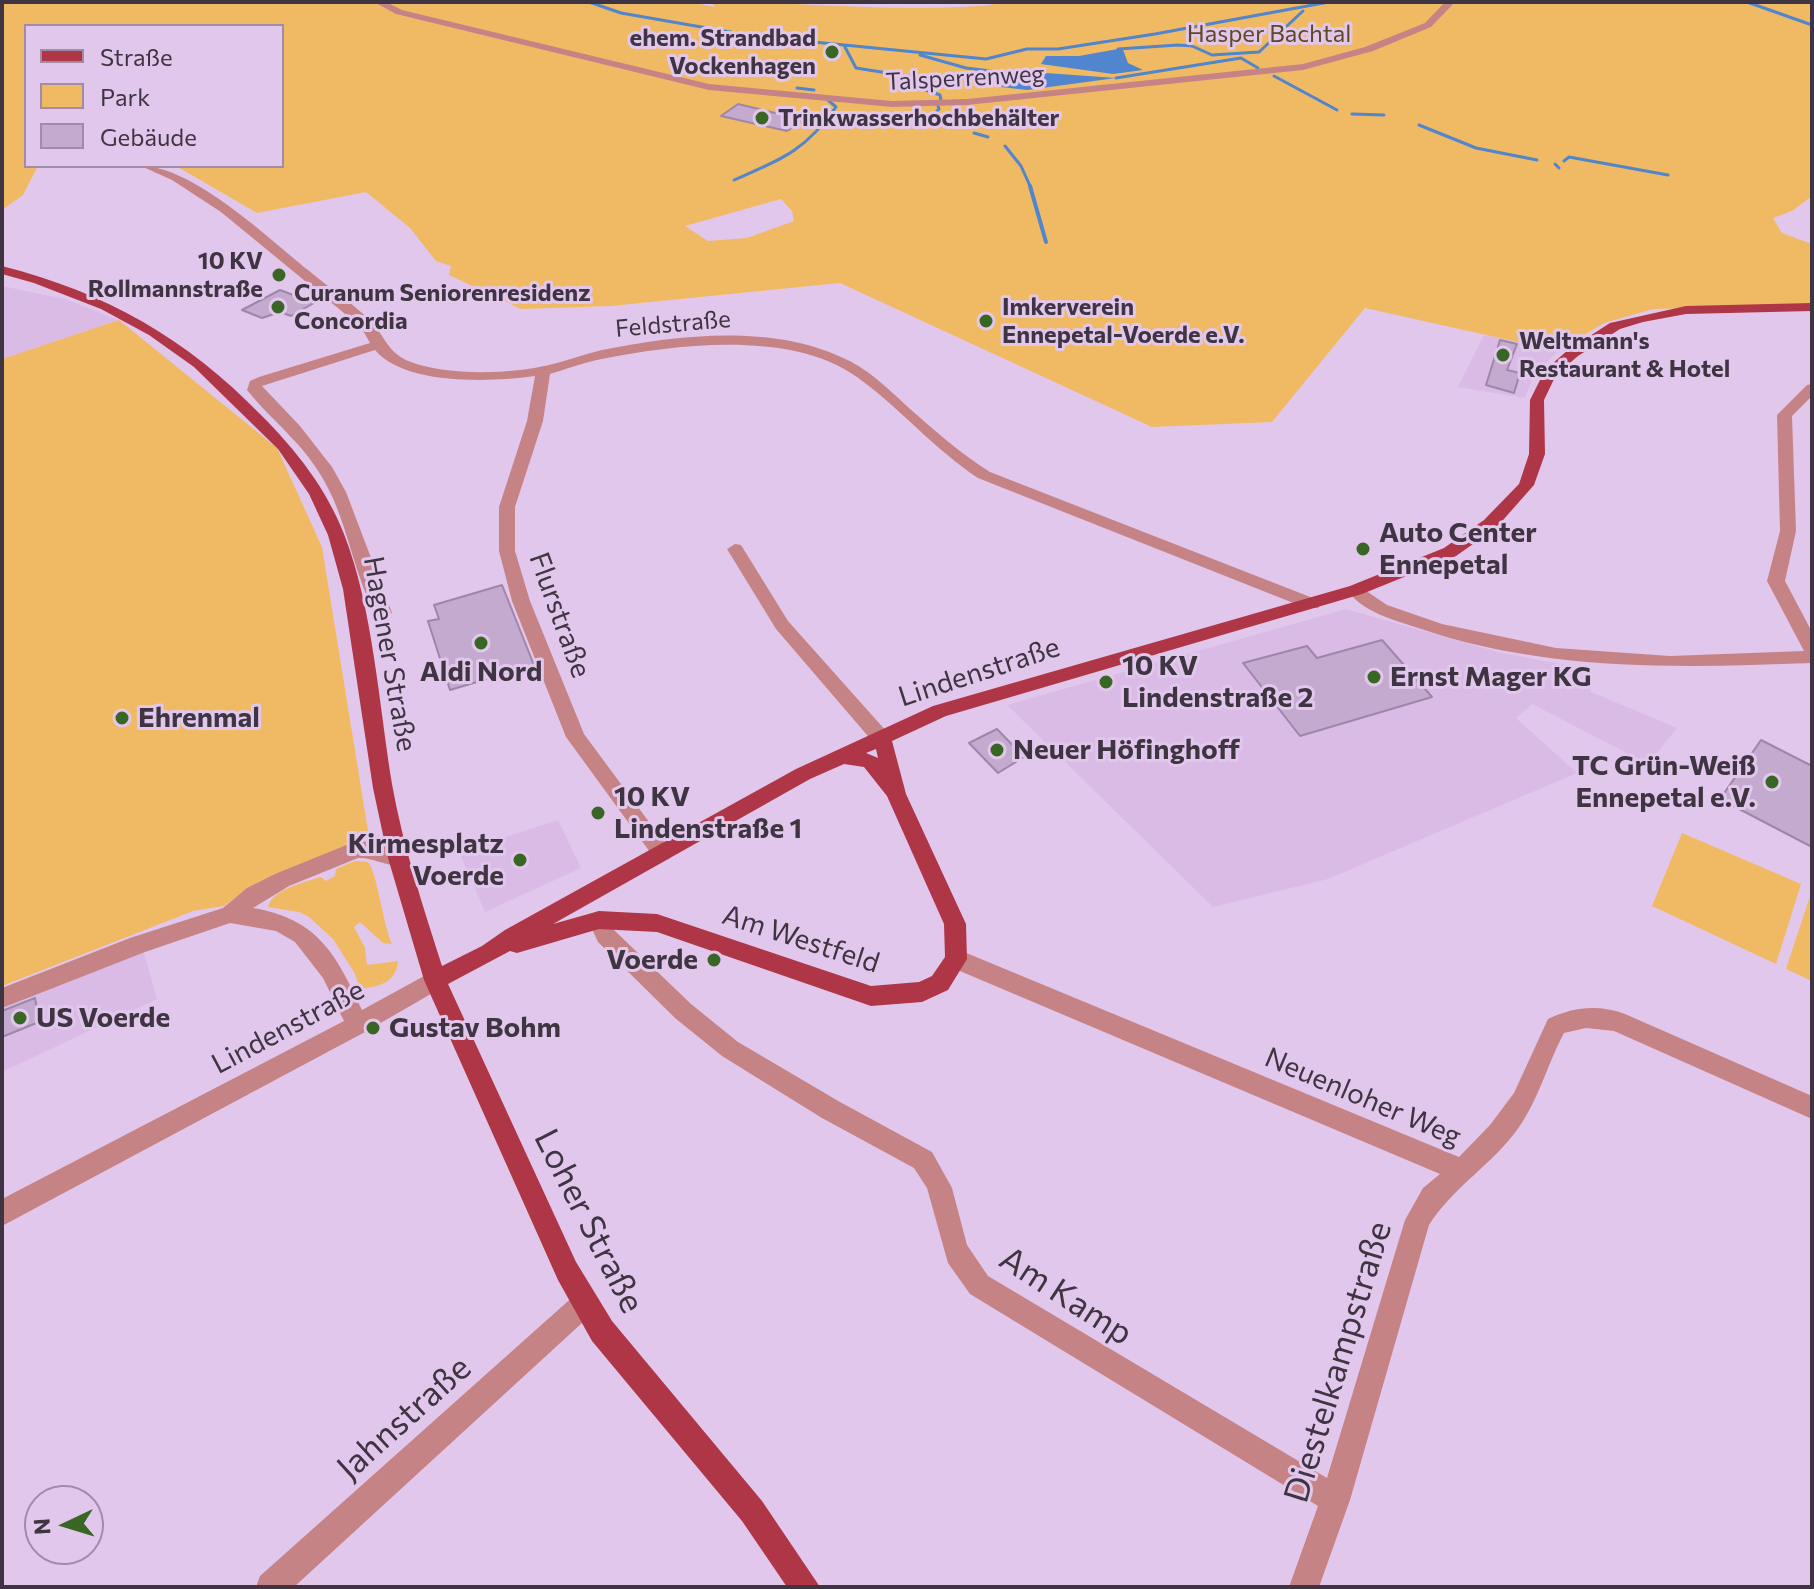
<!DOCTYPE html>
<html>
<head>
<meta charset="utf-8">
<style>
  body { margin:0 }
  #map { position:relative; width:1814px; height:1589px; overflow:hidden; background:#e2c7ec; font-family:Commissioner,sans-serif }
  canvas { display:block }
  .frame { position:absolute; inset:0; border:4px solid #3f3442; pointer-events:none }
  .legend { position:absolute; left:24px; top:24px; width:260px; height:144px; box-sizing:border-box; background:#e2c7ec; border:2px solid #a18ca8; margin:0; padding:10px 14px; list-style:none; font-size:24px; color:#3f3442 }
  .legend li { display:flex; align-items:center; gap:16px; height:40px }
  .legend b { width:40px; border:2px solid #a18ca8 }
  .north { position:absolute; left:24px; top:1485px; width:80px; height:80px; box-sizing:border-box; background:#e2c7ec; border:2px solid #a18ca8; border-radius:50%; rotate:266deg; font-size:22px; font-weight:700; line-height:32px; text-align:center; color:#3f3442 }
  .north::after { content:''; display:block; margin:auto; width:28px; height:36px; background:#396624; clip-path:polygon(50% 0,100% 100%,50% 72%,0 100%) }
</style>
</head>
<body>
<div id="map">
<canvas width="1814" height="1589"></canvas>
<div class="frame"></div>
<ul class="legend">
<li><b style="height:10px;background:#af3646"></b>Straße</li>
<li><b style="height:22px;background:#f0ba64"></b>Park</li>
<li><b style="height:22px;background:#c4aace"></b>Gebäude</li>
</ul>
<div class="north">N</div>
</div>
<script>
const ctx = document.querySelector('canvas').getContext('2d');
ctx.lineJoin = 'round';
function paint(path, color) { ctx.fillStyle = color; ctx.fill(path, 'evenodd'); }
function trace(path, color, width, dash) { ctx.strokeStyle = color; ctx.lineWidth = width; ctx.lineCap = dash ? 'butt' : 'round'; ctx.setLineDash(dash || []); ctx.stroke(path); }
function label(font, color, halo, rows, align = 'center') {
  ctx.font = font + ' Commissioner,sans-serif'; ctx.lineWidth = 6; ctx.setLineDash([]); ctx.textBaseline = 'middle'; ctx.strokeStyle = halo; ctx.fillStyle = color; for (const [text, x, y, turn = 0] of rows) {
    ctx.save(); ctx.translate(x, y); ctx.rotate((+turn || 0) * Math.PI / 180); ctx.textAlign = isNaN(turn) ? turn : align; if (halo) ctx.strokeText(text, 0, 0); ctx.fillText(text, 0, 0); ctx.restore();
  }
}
const built = new Path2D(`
  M2 286 65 299 119 320 2 359Z
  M1484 335 1558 351 1533 376 1525 398 1458 387Z
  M1346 609 1498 652 1586 669 1591 692 1677 728 1648 764 1532 704 1516 718 1577 773 1328 879 1213 907 1007 705Z
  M558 820 581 868 485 912 459 852Z
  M143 949 157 999 2 1072V1002Z`);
const green = new Path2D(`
  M2 2H689L715 7 711 2C805 2 899 13 993 5L983 2H1812V196L1792 211 1773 218 1782 233 1812 244V306L1653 309 1604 323 1558 351 1365 308 1272 422 1152 427 840 283 611 306 521 309 449 275 451 266 436 261 410 228 366 192 257 213 176 166H282V26H26V166H38L23 195 2 210ZM781 199 792 211 794 221 747 238 708 241 685 226Z
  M119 320 277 448 322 547 369 837 246 890 224 906 193 911 2 986V359Z
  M1682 833 1801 884 1776 964 1652 906Z
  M355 861 368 862C377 872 383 924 392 944L383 943 360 922 354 927 365 948 367 965 398 961C397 982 378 988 360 988L354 972 333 939 309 917 299 912 268 907C272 890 304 882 321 877L326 881 335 876 336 869Z
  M1812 890V981L1786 969Z`);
const water = new Path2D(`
  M1118 49 1123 50 1128 63 1143 70 1113 74 1041 64 1046 56H1079Z
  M1013 72 1018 71 1116 78 1027 90 1001 87Z`);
const streamFar1 = new Path2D(`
  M589 2 621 13 753 36 986 59 1027 49H1058L1155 34 1329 2
  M1747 2 1812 25
  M845 47 856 68 913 77 917 87 940 95 941 100
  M1118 49 1178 45 1192 46 1212 55 1259 52 1303 11
  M920 55 966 68 1007 73
  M1274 76 1337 110
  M1116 78 1241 58 1258 68
  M797 88 814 90
  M1352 114 1384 115
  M1419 125 1476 148 1537 160
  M921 127 939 109 938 106
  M974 133 988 137
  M1005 146 1021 166 1031 188
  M1564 161 1569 157 1668 175
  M1555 164 1559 168
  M734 180C782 159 805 151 836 107L828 100`);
const stream = new Path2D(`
  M1030 186 1046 242`);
const building = new Path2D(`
  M738 104 767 111 804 120 787 131 721 116Z
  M280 290 314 303 291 316 280 312 262 318 242 310Z
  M1500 340 1517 344 1507 370 1520 373 1514 393 1486 385Z
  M502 585 534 665 450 690 428 621 439 619 434 605Z
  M1382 640 1432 697 1300 736 1243 663 1307 646 1317 658Z
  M997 729 1024 757 998 773 969 743Z
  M1761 740 1812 766V847L1720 799Z
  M35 998 39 1022 2 1037V1011Z`);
const minor = new Path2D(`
  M374 2H386L402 10 709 84 892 101 967 99 1303 64 1365 47 1425 23 1445 2H1455L1431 27 1373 51 1303 70 967 105 892 107 709 90 396 14Z
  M141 166C193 166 268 238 308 270 328 287 351 302 370 320 385 336 388 354 411 362 447 376 512 374 549 365 567 361 584 354 602 350 677 335 770 324 841 357 868 368 888 389 909 408 935 431 960 453 990 472L1318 600 1321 604 1318 608H1306L978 478C934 449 900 408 857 377 792 330 677 344 602 359 585 362 567 369 550 374L543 421 515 507V551L530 601 584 734 672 853 669 859 662 861 655 859 566 737 512 601 499 551V507L527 421 535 376C493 382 405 386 375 350L262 386 300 426 332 467 346 492 392 613 383 619 377 617C355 578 349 530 329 490 307 445 276 426 247 390L250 381 259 377 370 343 361 327 221 212 172 180Z
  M1812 384V396L1792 416 1796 531 1785 581 1812 632V663C1678 668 1544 672 1415 627 1391 619 1363 612 1347 590L1356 584 1387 605 1442 624 1556 648 1670 656 1804 651 1767 581 1780 531 1777 415 1807 385Z
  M735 544 741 545 788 621 887 732 890 737 887 742H873L776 629 727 549Z
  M368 841 405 852 408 858 405 864C390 869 374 857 358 858L289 886 253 908C318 919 336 954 362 1010L435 970 443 973 446 980 443 987 365 1032 2 1226V1199L344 1021 323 978 295 942 276 931 230 923 145 952 2 1008V988L130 938 223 908 247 888 275 874 349 844Z
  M599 911 607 914 614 930 691 1004 738 1042 840 1102 932 1152 952 1188 967 1245 988 1276 1327 1478 1405 1220 1423 1188 1440 1174 948 966 945 959 948 952 956 950 964 952 1459 1157 1490 1125 1514 1093 1548 1019C1573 1007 1598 1004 1625 1014L1812 1096V1119L1614 1031 1586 1028 1564 1033C1546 1067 1538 1103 1514 1134 1488 1167 1451 1190 1429 1225L1350 1500 1319 1587H1289L1318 1506 970 1294 948 1263 927 1188 914 1168 822 1118 722 1056 675 1018 598 942 588 920 591 914Z
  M585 1290 594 1294 598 1303 594 1312 294 1587H256L260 1576 576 1294Z`);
const major = new Path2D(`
  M2 266C107 293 186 338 261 415 296 450 326 488 344 534 373 608 379 705 392 784 403 846 423 906 442 966L482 946 505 930 796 769 933 706 1350 586 1444 548 1484 520 1519 484 1529 454 1530 400 1545 370 1568 350 1610 323 1686 306 1812 303V311L1686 314 1643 322 1620 329 1578 356 1556 375 1544 400 1545 454 1534 485 1496 528 1456 556 1362 594 946 716 892 741 906 794 966 924 967 959 948 990 922 1002 871 1006 657 932 599 929 517 953 510 951 448 984 576 1262 612 1321 762 1501 820 1587H787L742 1521 592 1341 558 1280 424 980 388 858 373 788 343 589 328 535 309 494 278 449 194 367 149 335 101 309 34 283 2 274ZM876 749 878 758 866 753ZM844 764 864 767 887 796 944 924 945 957 932 976 919 982 871 986 657 914 599 911 553 924 810 779Z`);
const markers = [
  [832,52,8,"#396624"],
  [762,118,8,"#396624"],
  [279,275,8,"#396624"],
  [278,307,8,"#396624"],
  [986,321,8,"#396624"],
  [1503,355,8,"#396624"],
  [1363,549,8,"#396624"],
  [481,643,8,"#396624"],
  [1374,677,8,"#396624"],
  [1106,682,8,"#396624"],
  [122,718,8,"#396624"],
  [997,750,8,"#396624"],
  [1772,782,8,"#396624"],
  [598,813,8,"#396624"],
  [520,860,8,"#396624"],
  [714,960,8,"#396624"],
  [20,1018,8,"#396624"],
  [373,1028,8,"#396624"]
];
const farParknames = [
  ["Hasper Bachtal",1269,34]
];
const farPoinames = [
  ["ehem. Strandbad",816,38,"right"],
  ["Vockenhagen",816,66,"right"],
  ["Trinkwasserhochbehälter",778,118],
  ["10 KV",263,261,"right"],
  ["Rollmannstraße",263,289,"right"],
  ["Curanum Seniorenresidenz",294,293],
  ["Concordia",294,321],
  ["Imkerverein",1002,307],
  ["Ennepetal-Voerde e.V.",1002,335],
  ["Weltmann's",1519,341],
  ["Restaurant & Hotel",1519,369]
];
const farStreetnames = [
  ["Talsperrenweg",965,78,-3],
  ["Feldstraße",673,324,-5]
];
const poiNames = [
  ["Auto Center",1379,533],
  ["Ennepetal",1379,565],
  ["10 KV",1122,666],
  ["Lindenstraße 2",1122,698],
  ["Aldi Nord",481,672,"center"],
  ["Ernst Mager KG",1390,677],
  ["Ehrenmal",138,718],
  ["Neuer Höfinghoff",1013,750],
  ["TC Grün-Weiß",1756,766,"right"],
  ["Ennepetal e.V.",1756,798,"right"],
  ["10 KV",614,797],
  ["Lindenstraße 1",614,829],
  ["Kirmesplatz",504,844,"right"],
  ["Voerde",504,876,"right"],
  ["Voerde",698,960,"right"],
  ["US Voerde",36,1018],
  ["Gustav Bohm",389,1028]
];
const streetNames = [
  ["Flurstraße",560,615,70],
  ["Hagener Straße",390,654,80],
  ["Lindenstraße",979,672,-18],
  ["Am Westfeld",801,939,18],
  ["Lindenstraße",288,1027,-28],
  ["Neuenloher Weg",1363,1097,23]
];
const nearStreetnames = [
  ["Loher Straße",589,1221,63],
  ["Am Kamp",1066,1296,33],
  ["Diestelkampstraße",1338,1362,-73],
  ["Jahnstraße",404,1418,-42]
];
paint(built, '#dabbe6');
paint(green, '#f0ba64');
paint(water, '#5185cd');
trace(streamFar1, '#5185cd', 3);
trace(stream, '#5185cd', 4);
paint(building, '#c4aace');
trace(building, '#9f86a8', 2);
paint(minor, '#c68386');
paint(major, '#af3646');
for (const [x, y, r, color] of markers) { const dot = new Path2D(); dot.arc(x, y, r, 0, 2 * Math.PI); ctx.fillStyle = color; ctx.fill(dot); trace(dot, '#e2c7ec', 3); }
label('24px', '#5f4823', '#e2c7ec', farParknames);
label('bold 24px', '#3f3442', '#e2c7ec', farPoinames, 'left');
label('24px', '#3f3442', '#e2c7ec', farStreetnames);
label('bold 28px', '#3f3442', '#e2c7ec', poiNames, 'left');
label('28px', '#3f3442', '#e2c7ec', streetNames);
label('34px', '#3f3442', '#e2c7ec', nearStreetnames);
</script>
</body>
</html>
